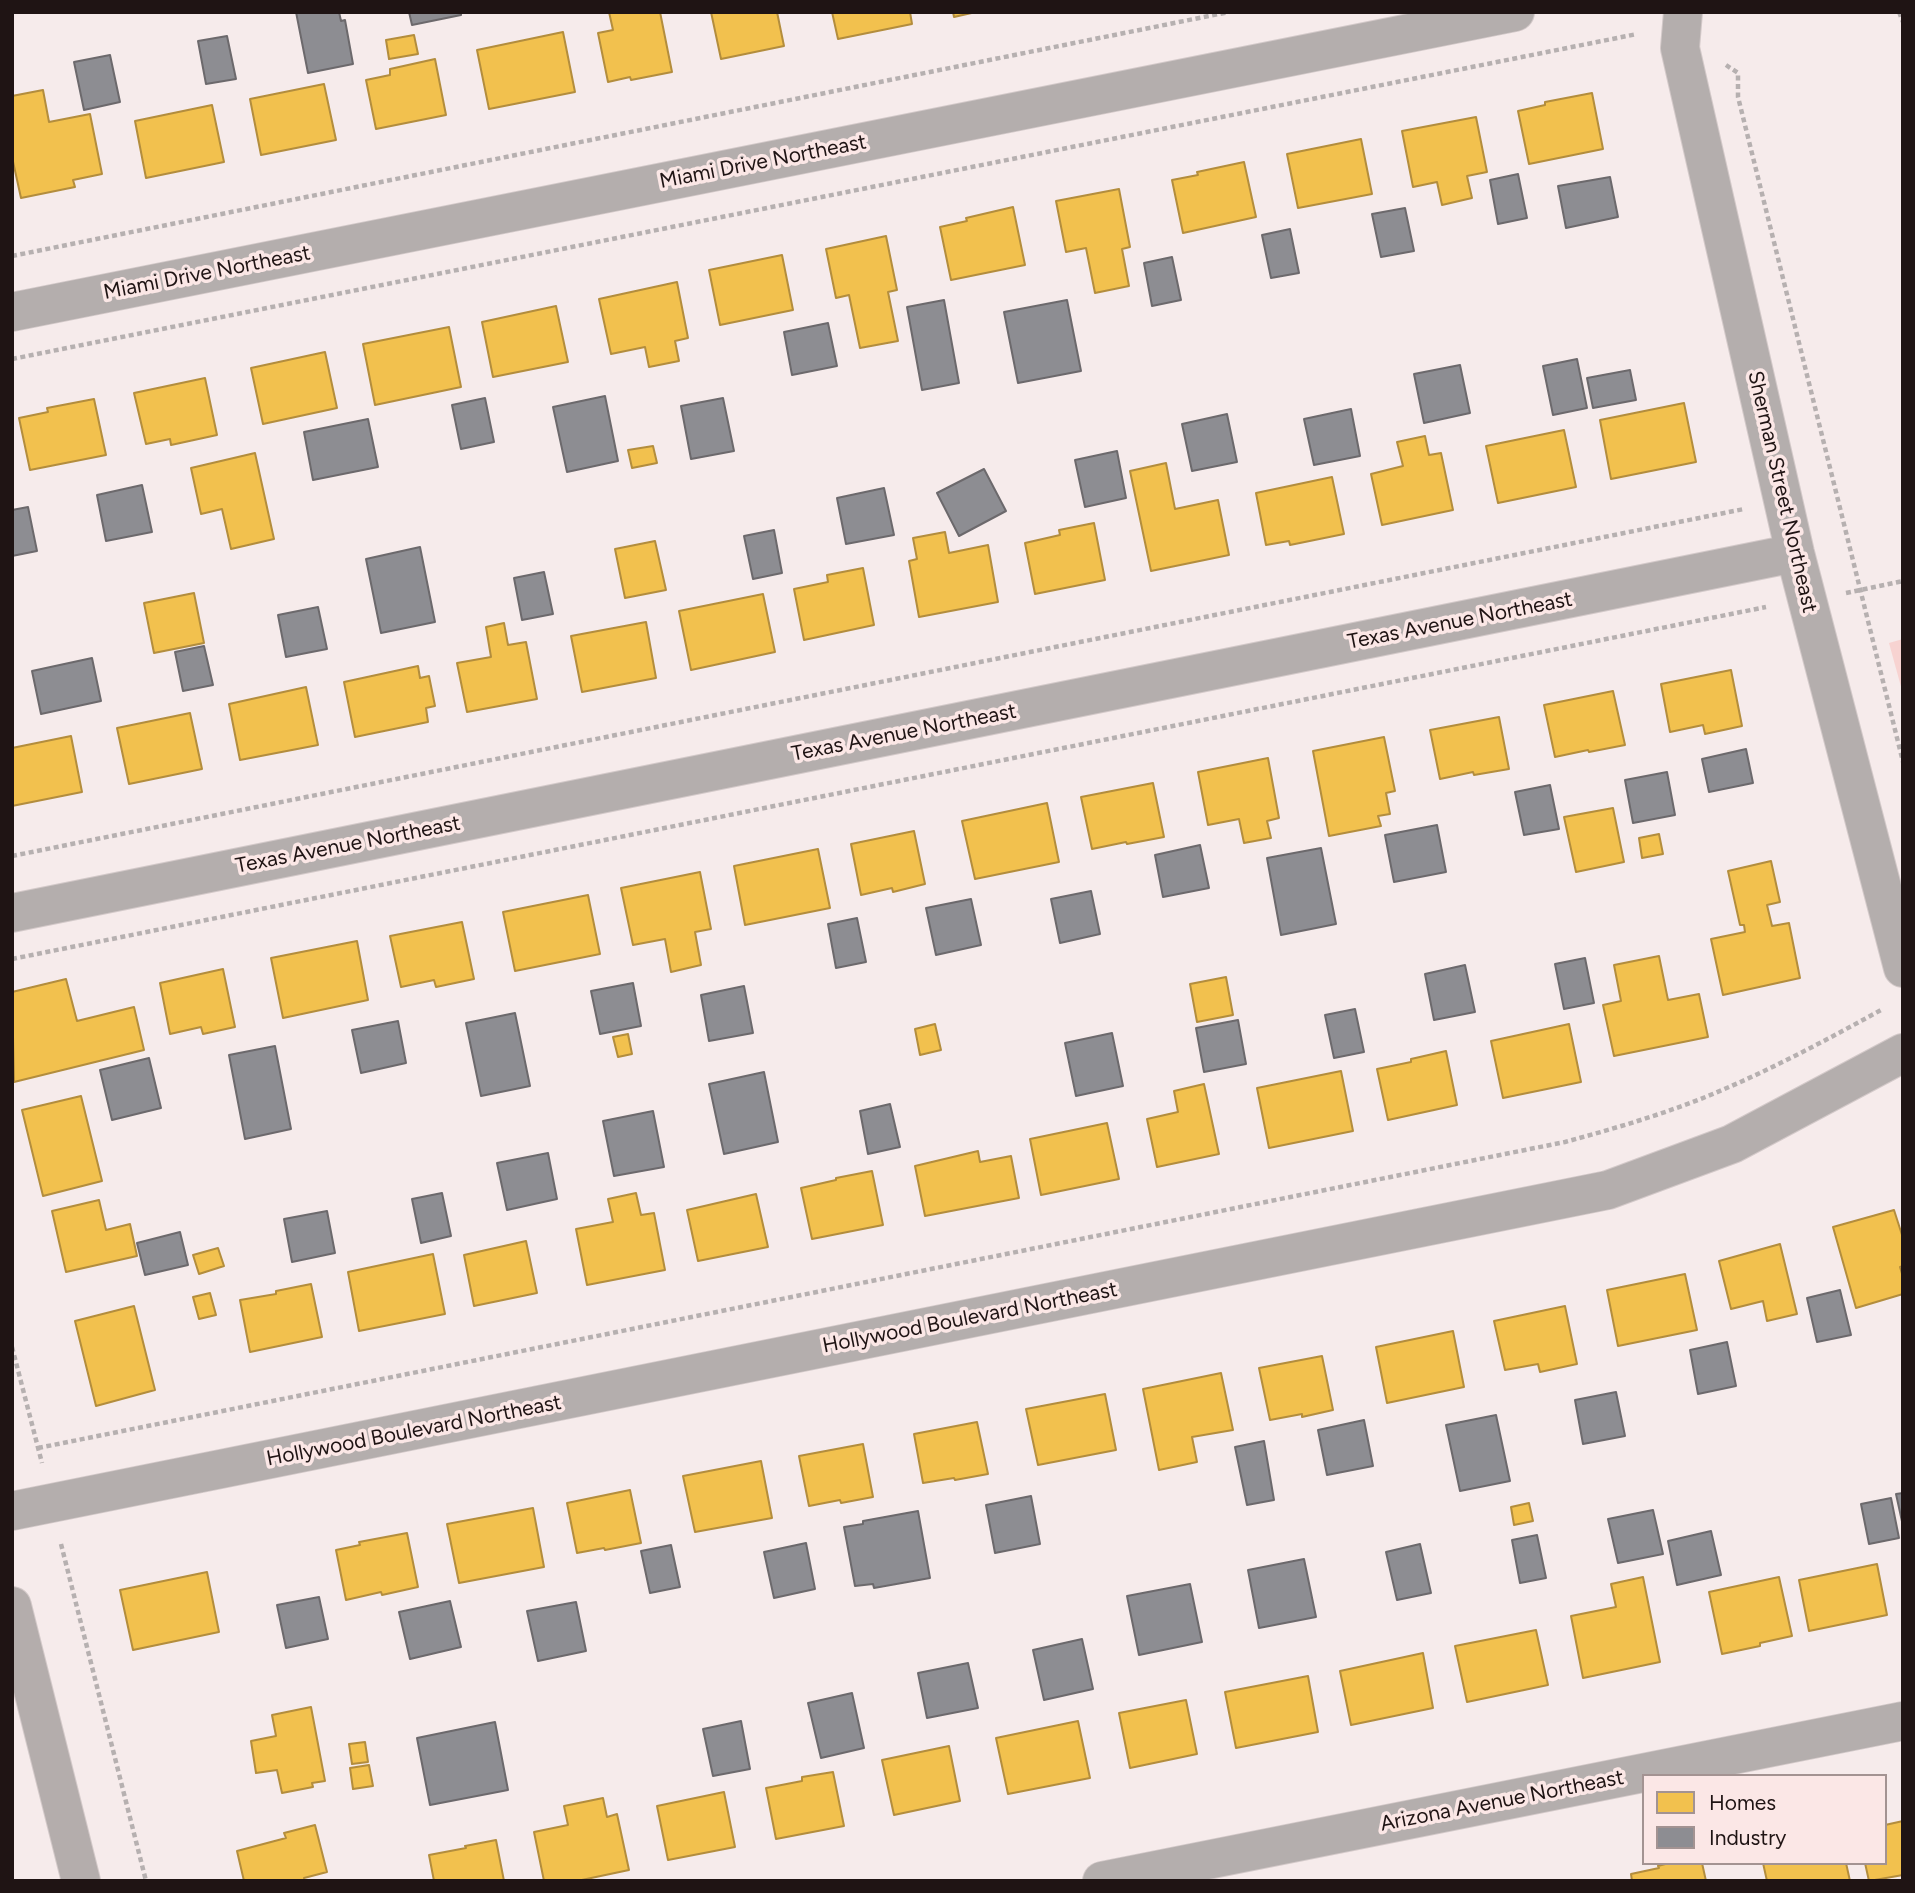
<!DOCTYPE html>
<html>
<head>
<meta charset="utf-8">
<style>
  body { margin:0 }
  #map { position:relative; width:1915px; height:1893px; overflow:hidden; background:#f6ebeb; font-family:Figtree,sans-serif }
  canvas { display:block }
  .frame { position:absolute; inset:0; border:14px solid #1f1414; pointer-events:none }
  .legend { position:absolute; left:1642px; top:1774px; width:245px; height:91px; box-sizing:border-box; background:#fbe7e6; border:2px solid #a39392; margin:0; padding:9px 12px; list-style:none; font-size:21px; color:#1f1414 }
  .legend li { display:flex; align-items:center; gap:14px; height:35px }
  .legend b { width:35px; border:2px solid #a39392 }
</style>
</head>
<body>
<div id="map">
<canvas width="1915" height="1893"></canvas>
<div class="frame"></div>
<ul class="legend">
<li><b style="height:19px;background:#f2c14e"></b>Homes</li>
<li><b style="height:19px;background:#8d8d92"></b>Industry</li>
</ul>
</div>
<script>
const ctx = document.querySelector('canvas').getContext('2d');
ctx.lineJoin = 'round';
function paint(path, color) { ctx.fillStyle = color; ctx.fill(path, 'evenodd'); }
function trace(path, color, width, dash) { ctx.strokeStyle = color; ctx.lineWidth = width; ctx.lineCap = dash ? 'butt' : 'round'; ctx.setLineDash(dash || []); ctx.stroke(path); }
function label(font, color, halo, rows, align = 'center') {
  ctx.font = font + ' Figtree,sans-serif'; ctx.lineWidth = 7; ctx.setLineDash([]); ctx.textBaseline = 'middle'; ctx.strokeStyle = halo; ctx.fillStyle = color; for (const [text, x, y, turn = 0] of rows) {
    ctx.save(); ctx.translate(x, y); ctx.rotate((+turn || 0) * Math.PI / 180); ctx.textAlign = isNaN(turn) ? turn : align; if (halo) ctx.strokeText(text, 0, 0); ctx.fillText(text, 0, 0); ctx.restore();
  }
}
const green = new Path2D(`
  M1903 639V694L1889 643Z`);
const homes = new Path2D(`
  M609 12H660L672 72 631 80 630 77 608 82 598 33 613 30Z
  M711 12H777L784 46 721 59Z
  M832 12H910L912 24 838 39Z
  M953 12H976L954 17Z
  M563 32 575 92 489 109 477 50Z
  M414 35 418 54 389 59 386 40Z
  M435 59 446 115 376 129 366 80 390 75V69Z
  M324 84 336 140 261 155 250 99Z
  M43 90 49 122 90 114 102 174 73 180 75 187 21 198 12 157V96Z
  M1592 93 1603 149 1529 164 1518 111 1545 105V102Z
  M212 105 224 162 146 178 135 121Z
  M1476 117 1487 172 1467 176 1472 198 1442 205 1437 182 1413 187 1402 131Z
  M1361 139 1372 194 1298 208 1287 154Z
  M1244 162 1256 217 1183 233 1172 180 1198 175 1197 172Z
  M1119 189 1130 247 1122 249 1129 286 1095 293 1086 248 1066 252 1056 201Z
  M1013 207 1025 265 951 280 940 227 967 221 966 218Z
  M886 236 897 290 888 292 898 341 860 348 849 295 836 298 826 249Z
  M782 255 793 310 720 325 709 270Z
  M677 282 688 338 675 341 679 361 649 367 645 347 611 354 599 299Z
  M556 306 568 362 493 377 482 322Z
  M449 327 461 387 375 405 363 344Z
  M325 352 337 408 263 424 251 368Z
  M205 378 217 435 171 445 170 439 146 444 134 393Z
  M94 399 106 455 30 470 19 418 48 412 47 408Z
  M1684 403 1696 462 1611 479 1600 420Z
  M1564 430 1576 487 1498 503 1486 446Z
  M1425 436 1429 455 1441 453 1453 510 1382 525 1371 474 1403 466 1397 442Z
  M653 446 657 463 632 468 628 450Z
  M255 453 274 539 231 549 222 509 201 514 191 468Z
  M1166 463 1175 509 1218 500 1229 555 1151 571 1130 471Z
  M1332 477 1344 534 1290 545 1289 541 1266 545 1256 493Z
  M1094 523 1105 580 1035 594 1025 543 1060 535 1059 530Z
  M945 532 949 553 988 545 998 602 919 617 909 561 917 559 913 538Z
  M655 541 666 590 625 598 615 549Z
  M863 568 874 625 804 640 794 589 828 582 827 575Z
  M194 593 204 643 154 653 144 603Z
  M763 594 775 652 691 670 679 611Z
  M646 622 656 678 582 692 571 636Z
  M504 623 508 645 526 642 537 699 467 712 457 663 491 657 486 627Z
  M418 666 420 678 429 676 435 706 426 708 428 722 355 737 344 682Z
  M1731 670 1742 726 1705 734 1703 725 1670 732 1661 684Z
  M306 687 318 745 240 760 229 704Z
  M1613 691 1625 745 1589 752 1588 750 1555 757 1544 705Z
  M190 713 202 769 129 784 117 728Z
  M1499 717 1509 769 1474 775 1473 772 1440 779 1430 730Z
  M71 736 82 792 12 806V748Z
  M1384 737 1395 791 1386 793 1390 814 1378 816 1381 826 1329 836 1313 751Z
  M1268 758 1279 818 1267 821 1271 838 1244 843 1239 819 1208 825 1198 772Z
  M1153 783 1164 837 1127 844 1126 842 1092 849 1081 797Z
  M1047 803 1059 862 975 879 962 821Z
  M1613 808 1624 862 1576 872 1564 817Z
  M914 831 925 884 893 892 892 888 861 895 851 844Z
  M1659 834 1663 854 1642 858 1639 838Z
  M818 849 830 908 745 925 734 866Z
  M1771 861 1780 902 1767 905 1772 926 1789 923 1800 978 1723 995 1711 939 1745 932 1744 925H1740L1728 871Z
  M700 872 711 929 695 932 701 965 671 972 665 939 633 945 621 888Z
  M588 895 600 954 515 971 503 912Z
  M462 922 474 979 436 987 434 980 401 987 390 936Z
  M357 941 368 1000 283 1018 271 958Z
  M1659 956 1668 1000 1699 994 1708 1037 1614 1056 1603 1005 1621 1001 1614 965Z
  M223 969 235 1027 203 1034 201 1027 170 1034 160 983Z
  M1226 977 1233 1015 1197 1022 1190 984Z
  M66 979 77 1021 134 1007 144 1050 14 1082 12 992Z
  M935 1024 941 1050 920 1055 915 1029Z
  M1569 1024 1581 1082 1503 1098 1491 1041Z
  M628 1034 632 1054 618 1057 613 1037Z
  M1446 1051 1457 1105 1388 1120 1377 1069 1411 1062V1059Z
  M1341 1071 1353 1131 1269 1148 1257 1088Z
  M1204 1084 1219 1154 1157 1167 1147 1119 1178 1112 1174 1091Z
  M81 1096 102 1181 43 1196 22 1110Z
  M1107 1123 1119 1179 1041 1195 1030 1139Z
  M978 1151 980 1162 1011 1156 1019 1198 925 1216 915 1166Z
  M872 1171 883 1225 812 1239 801 1188 836 1180V1178Z
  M636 1193 641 1215 654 1213 665 1270 587 1285 576 1229 613 1222 608 1199Z
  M756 1194 768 1247 698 1261 687 1210Z
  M99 1200 106 1230 130 1224 137 1256 66 1272 52 1211Z
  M1894 1210 1903 1238V1266L1900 1267 1903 1277V1294L1856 1308 1833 1227Z
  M526 1241 537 1293 474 1306 464 1255Z
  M1780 1244 1797 1314 1767 1321 1763 1301 1731 1309 1719 1261Z
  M218 1248 224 1266 199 1274 193 1255Z
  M433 1254 445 1314 359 1331 348 1272Z
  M1685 1274 1697 1330 1618 1346 1607 1290Z
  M311 1284 322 1337 250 1352 240 1300 276 1294V1291Z
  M210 1293 216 1315 199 1319 193 1297Z
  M134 1306 155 1390 96 1406 75 1321Z
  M1565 1306 1577 1364 1540 1372 1538 1364 1505 1370 1494 1321Z
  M1453 1331 1464 1387 1387 1403 1376 1347Z
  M1322 1356 1333 1410 1302 1417V1414L1270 1420 1259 1368Z
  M1221 1373 1233 1430 1192 1437 1197 1462 1159 1470 1143 1389Z
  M1105 1394 1116 1450 1038 1465 1026 1409Z
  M977 1422 988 1474 955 1480 954 1478 923 1483 914 1434Z
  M863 1444 873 1497 841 1503 840 1500 809 1506 799 1456Z
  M761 1461 772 1518 695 1532 683 1476Z
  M630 1490 641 1543 605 1550 604 1548 577 1553 567 1503Z
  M1529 1503 1533 1521 1514 1525 1511 1507Z
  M533 1508 544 1567 459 1583 447 1524Z
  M407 1533 418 1587 382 1595 381 1592 346 1600 336 1550 360 1545 359 1542Z
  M1877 1564 1887 1615 1809 1631 1799 1580Z
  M207 1572 219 1632 133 1650 120 1590Z
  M1643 1577 1660 1662 1583 1678 1571 1616 1616 1607 1611 1584Z
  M1779 1577 1792 1636 1760 1643V1646L1722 1654 1709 1592Z
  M1536 1630 1548 1685 1467 1702 1455 1646Z
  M1423 1653 1433 1708 1351 1725 1340 1671Z
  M1308 1676 1318 1732 1236 1748 1225 1692Z
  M1186 1700 1197 1754 1130 1768 1119 1713Z
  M311 1707 325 1781 312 1783 313 1787 282 1793 277 1770 256 1773 251 1741 276 1736 272 1715Z
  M1078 1721 1090 1778 1008 1794 996 1738Z
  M365 1742 368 1762 352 1764 349 1744Z
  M949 1746 960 1801 894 1815 882 1760Z
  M369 1765 373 1786 353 1789 350 1768Z
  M833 1772 844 1826 776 1839 766 1788 802 1781V1777Z
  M724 1792 735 1847 668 1860 657 1806Z
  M603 1798 607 1817 617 1814 629 1870 577 1881H544L534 1832 568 1825 564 1806Z
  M1903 1821V1875L1869 1881 1865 1863H1885V1825Z
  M315 1825 327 1872 304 1878 305 1881H244L237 1851 286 1838 284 1833Z
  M496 1840 504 1881H434L429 1855 466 1848 465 1846Z
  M1669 1863H1702L1706 1881H1632L1631 1874 1659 1868 1658 1866Z
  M1763 1863H1846L1850 1881H1767Z`);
const industry = new Path2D(`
  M296 12H339L341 21 345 20 353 64 308 73Z
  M409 12H461V15L412 25Z
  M227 36 236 79 206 84 198 41Z
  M110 55 120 102 84 110 74 62Z
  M1518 174 1527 218 1498 224 1490 180Z
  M1610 177 1618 217 1566 228 1558 186Z
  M1405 208 1414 251 1381 257 1372 214Z
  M1290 229 1299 273 1271 278 1262 235Z
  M1172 257 1181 300 1152 306 1144 263Z
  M944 300 959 383 922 390 907 307Z
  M1067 300 1081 371 1018 383 1004 312Z
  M828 323 837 366 792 375 784 332Z
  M1577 359 1587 408 1553 415 1543 366Z
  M1460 365 1470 413 1424 423 1414 374Z
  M1630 370 1636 400 1593 408 1587 378Z
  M605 396 618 461 567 472 553 407Z
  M485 398 494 442 461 449 452 405Z
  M723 398 734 451 691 459 681 406Z
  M1351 409 1360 456 1314 465 1304 419Z
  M1227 414 1237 462 1192 471 1182 424Z
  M368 419 378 467 313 480 304 432Z
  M1117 451 1126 498 1085 507 1075 460Z
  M984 469 1006 511 959 536 937 493Z
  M142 485 152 532 106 541 97 495Z
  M884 488 894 535 846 544 837 498Z
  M28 507 37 551 12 556V510Z
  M774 530 782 573 753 579 744 536Z
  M420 547 435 622 381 633 366 559Z
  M544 572 553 614 522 620 514 578Z
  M318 607 327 649 286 657 278 615Z
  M204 646 213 685 183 691 175 652Z
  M92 658 101 701 41 714 32 671Z
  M1746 749 1753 783 1709 792 1702 759Z
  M1667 772 1675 815 1633 823 1625 780Z
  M1550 785 1559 829 1524 835 1515 792Z
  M1437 825 1446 872 1394 882 1385 835Z
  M1200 845 1209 888 1163 897 1155 855Z
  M1321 848 1336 924 1281 935 1267 858Z
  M1091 891 1100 934 1060 943 1051 899Z
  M971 899 981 945 936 955 926 908Z
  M857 918 866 962 836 968 828 924Z
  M1585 958 1594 1003 1564 1009 1555 964Z
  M1465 965 1475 1012 1434 1020 1425 974Z
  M633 983 641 1026 600 1034 591 991Z
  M744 986 753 1033 709 1041 701 995Z
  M1355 1009 1364 1052 1334 1058 1325 1015Z
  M515 1013 530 1086 481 1096 466 1023Z
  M1238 1020 1246 1064 1204 1072 1196 1028Z
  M398 1021 406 1063 361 1073 352 1030Z
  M1112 1033 1123 1086 1076 1096 1065 1043Z
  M275 1046 291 1129 245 1139 229 1055Z
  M149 1058 161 1108 112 1120 100 1070Z
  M764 1072 778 1142 724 1154 709 1084Z
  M890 1104 900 1147 868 1154 860 1111Z
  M653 1111 664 1167 614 1176 603 1121Z
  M548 1153 557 1199 507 1210 497 1163Z
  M442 1193 451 1236 421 1243 412 1199Z
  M327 1211 335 1253 292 1262 284 1219Z
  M180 1232 188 1265 145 1275 137 1243Z
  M1840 1290 1851 1335 1817 1342 1807 1298Z
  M1727 1342 1736 1386 1698 1394 1690 1350Z
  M1616 1392 1625 1436 1583 1444 1575 1400Z
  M1496 1415 1510 1481 1460 1491 1446 1425Z
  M1364 1420 1373 1466 1327 1475 1318 1430Z
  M1264 1441 1274 1500 1247 1505 1235 1447Z
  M1903 1493V1526L1896 1494Z
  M1031 1496 1040 1544 995 1553 986 1505Z
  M1891 1498 1899 1538 1869 1544 1861 1504Z
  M1653 1510 1663 1554 1618 1563 1608 1519Z
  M918 1511 930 1578 874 1588 873 1584 855 1586 844 1527 863 1524V1521Z
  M1711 1531 1721 1575 1677 1585 1668 1541Z
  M1537 1535 1546 1578 1520 1583 1512 1540Z
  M806 1543 815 1589 774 1598 764 1552Z
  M1420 1544 1431 1593 1397 1600 1386 1552Z
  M671 1545 680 1587 650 1593 641 1551Z
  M1304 1559 1316 1617 1259 1628 1248 1570Z
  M1190 1584 1202 1642 1139 1655 1127 1596Z
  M319 1597 328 1639 286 1648 277 1605Z
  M450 1601 461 1647 410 1659 399 1612Z
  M576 1602 586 1651 538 1661 527 1611Z
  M1082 1639 1093 1689 1044 1700 1033 1650Z
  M968 1663 978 1708 927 1718 918 1673Z
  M852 1693 864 1748 821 1758 808 1703Z
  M741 1721 750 1769 713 1776 703 1729Z
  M495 1722 508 1790 430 1805 417 1738Z`);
const path = new Path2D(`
  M1899 12 1903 22
  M1726 65 1738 73V97L1903 762
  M12 256 1229 12
  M12 359 1637 34
  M1846 593 1903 581
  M12 856 1744 509
  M12 959 1766 607
  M12 1347 42 1463
  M38 1448 1565 1142C1609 1130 1654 1117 1698 1100 1761 1075 1821 1043 1881 1010
  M61 1544 146 1881`);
const street = new Path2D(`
  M1683 12 1680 48 1795 553 1903 968
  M12 312 1515 12
  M12 913 1795 553
  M12 1511 1608 1190 1732 1144 1903 1053
  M1102 1881 1903 1721`);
const secondary = new Path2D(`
  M12 1606 81 1881`);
const streetNames = [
  ["Miami Drive Northeast",763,162,-11],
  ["Miami Drive Northeast",207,273,-11],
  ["Sherman Street Northeast",1782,492,77],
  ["Texas Avenue Northeast",1460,621,-11],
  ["Texas Avenue Northeast",904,733,-11],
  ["Texas Avenue Northeast",348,845,-11],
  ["Hollywood Boulevard Northeast",970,1318,-11],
  ["Hollywood Boulevard Northeast",414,1431,-11],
  ["Arizona Avenue Northeast",1502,1801,-11]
];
paint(green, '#f7d3d1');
paint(homes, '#f2c14e');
trace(homes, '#b38d3d', 2);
paint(industry, '#8d8d92');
trace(industry, '#6c696c', 2);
trace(street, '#d3c9c9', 40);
trace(secondary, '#d3c9c9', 40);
trace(path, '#b6b0b0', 4.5, [5, 3.5]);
trace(street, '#b4aead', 38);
trace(secondary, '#b4adac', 38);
label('21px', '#1f1414', '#fbe7e6', streetNames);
</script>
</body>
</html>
